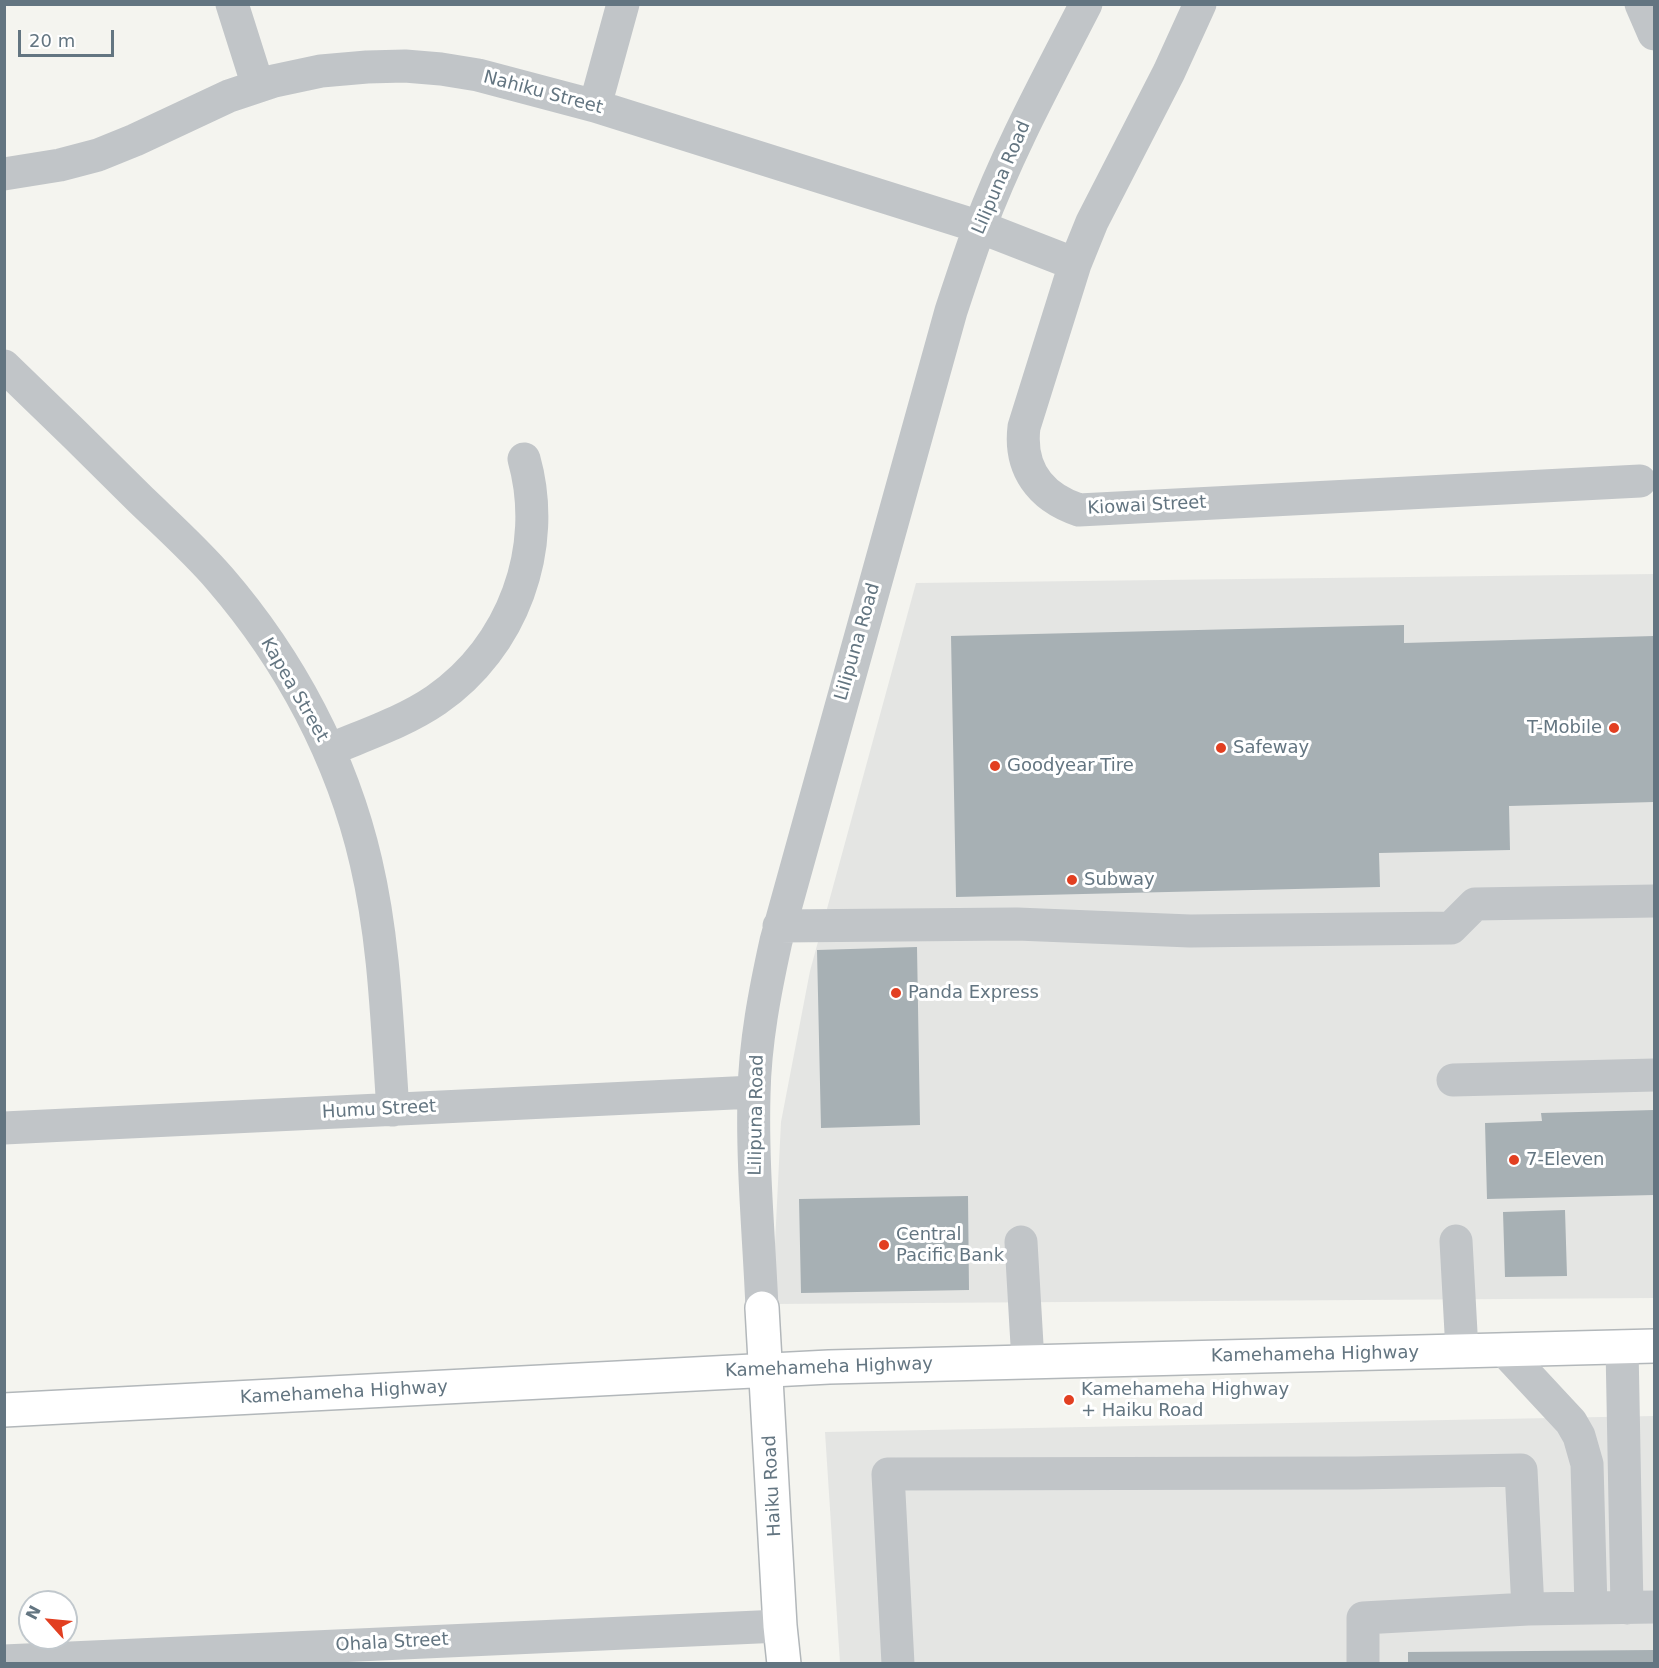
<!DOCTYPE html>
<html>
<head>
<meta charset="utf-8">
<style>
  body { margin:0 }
  #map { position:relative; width:1659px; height:1668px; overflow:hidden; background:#f4f4ef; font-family:"DejaVu Sans",sans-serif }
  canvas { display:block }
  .frame { position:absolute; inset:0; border:6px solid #637581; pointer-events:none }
  .north { position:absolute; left:18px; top:1590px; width:60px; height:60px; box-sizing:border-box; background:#fff; border:2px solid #c1c8cd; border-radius:50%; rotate:297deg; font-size:16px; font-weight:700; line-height:24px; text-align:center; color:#637581 }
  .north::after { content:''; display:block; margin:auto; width:21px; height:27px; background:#e23f21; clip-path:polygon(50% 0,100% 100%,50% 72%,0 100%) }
  .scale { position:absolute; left:18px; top:30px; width:96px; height:27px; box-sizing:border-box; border:3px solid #637581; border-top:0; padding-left:8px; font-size:18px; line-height:21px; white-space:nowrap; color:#637581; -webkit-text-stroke:4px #fff; paint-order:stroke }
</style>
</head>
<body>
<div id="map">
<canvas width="1659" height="1668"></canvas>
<div class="frame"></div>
<div class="north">N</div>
<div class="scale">20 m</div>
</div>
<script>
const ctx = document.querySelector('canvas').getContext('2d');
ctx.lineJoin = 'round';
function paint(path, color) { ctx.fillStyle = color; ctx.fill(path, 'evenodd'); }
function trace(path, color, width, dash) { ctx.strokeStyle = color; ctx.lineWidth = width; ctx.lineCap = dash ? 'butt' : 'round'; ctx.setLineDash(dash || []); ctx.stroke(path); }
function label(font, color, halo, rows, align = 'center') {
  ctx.font = font + ' "DejaVu Sans",sans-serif'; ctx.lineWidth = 6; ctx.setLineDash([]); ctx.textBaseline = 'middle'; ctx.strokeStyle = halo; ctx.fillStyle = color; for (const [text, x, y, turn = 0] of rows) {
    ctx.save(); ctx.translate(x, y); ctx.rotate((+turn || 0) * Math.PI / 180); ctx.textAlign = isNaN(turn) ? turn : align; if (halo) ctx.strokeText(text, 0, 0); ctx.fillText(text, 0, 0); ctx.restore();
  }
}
const built = new Path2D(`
  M1654 574V1298L772 1304 781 1122 810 971 916 583Z
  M1654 1416V1663H840L825 1432Z`);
const building = new Path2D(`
  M1404 625V643L1654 636V802L1509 806 1510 850 1379 853 1380 887 956 897 951 636Z
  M917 947 920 1125 821 1128 817 950Z
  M1654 1110V1195L1487 1199 1485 1123 1542 1121 1541 1113Z
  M968 1196 969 1290 801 1293 799 1199Z
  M1565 1210 1567 1276 1505 1277 1503 1212Z
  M1654 1650V1664H1408V1652Z`);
const minor = new Path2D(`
  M232 4 258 86
  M1200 4 1169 72 1092 222 1075 264 1024 427C1019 468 1040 497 1079 510L1640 481
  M1641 4 1654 34
  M595 106 623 4
  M4 174 60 165 98 155 135 140 229 96 274 81 321 71 367 67 405 66 441 69 478 75 595 106 980 227 1075 264
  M4 366C50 410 95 454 140 499 167 525 196 551 220 579 290 660 342 758 366 862 385 943 387 1027 393 1110
  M329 750C364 735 404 722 436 700 513 647 549 548 524 459
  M779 926 1017 924 1190 931 1451 928 1475 904 1654 901
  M1453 1080 1654 1075
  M4 1128 754 1092
  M1456 1241 1462 1351
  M1021 1242 1028 1362
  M762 1308C759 1237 752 1165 754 1094 755 1042 765 991 776 941L951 311C960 284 969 256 979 229 1008 151 1048 78 1086 4
  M1622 1347 1627 1608
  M1504 1350 1571 1422 1579 1436 1587 1464 1591 1608
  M4 1661 780 1626
  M898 1664 888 1474 1356 1473 1521 1470 1528 1609
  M1363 1664V1618L1528 1609 1654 1607`);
const major = new Path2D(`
  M762 1308 780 1626 784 1664
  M4 1410 829 1367 1654 1346`);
const markers = [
  [1614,728,6,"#e23f21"],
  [1221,748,6,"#e23f21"],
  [995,766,6,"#e23f21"],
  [1072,880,6,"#e23f21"],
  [896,993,6,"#e23f21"],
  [1514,1160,6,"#e23f21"],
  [884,1245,6,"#e23f21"],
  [1069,1400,6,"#e23f21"]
];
const streetNames = [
  ["Nahiku Street",543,93,15],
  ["Lilipuna Road",1002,178,-67],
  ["Kiowai Street",1147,506,-3],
  ["Lilipuna Road",858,642,-74],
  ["Kapea Street",294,690,60],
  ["Humu Street",379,1110,-3],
  ["Lilipuna Road",757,1115,-89],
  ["Kamehameha Highway",1315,1355,-1],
  ["Kamehameha Highway",829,1368,-2],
  ["Kamehameha Highway",344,1393,-3],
  ["Haiku Road",773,1486,-93],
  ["Ohala Street",392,1643,-3]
];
const poiNames = [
  ["T-Mobile",1602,728,"right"],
  ["Safeway",1233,748],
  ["Goodyear Tire",1007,766],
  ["Subway",1084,880],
  ["Panda Express",908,993],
  ["7-Eleven",1526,1160],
  ["Central",896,1235],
  ["Pacific Bank",896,1256],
  ["Kamehameha Highway",1081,1390],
  ["+ Haiku Road",1081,1411]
];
paint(built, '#e4e5e3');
paint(building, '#a7b0b4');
trace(major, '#b2b7ba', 36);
trace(minor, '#c1c5c8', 33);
trace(major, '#fff', 33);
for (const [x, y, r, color] of markers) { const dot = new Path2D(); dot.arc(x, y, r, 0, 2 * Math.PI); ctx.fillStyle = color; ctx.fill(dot); trace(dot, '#fff', 2); }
label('18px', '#637581', '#fff', streetNames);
label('18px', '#637581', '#fff', poiNames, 'left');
</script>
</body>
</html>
